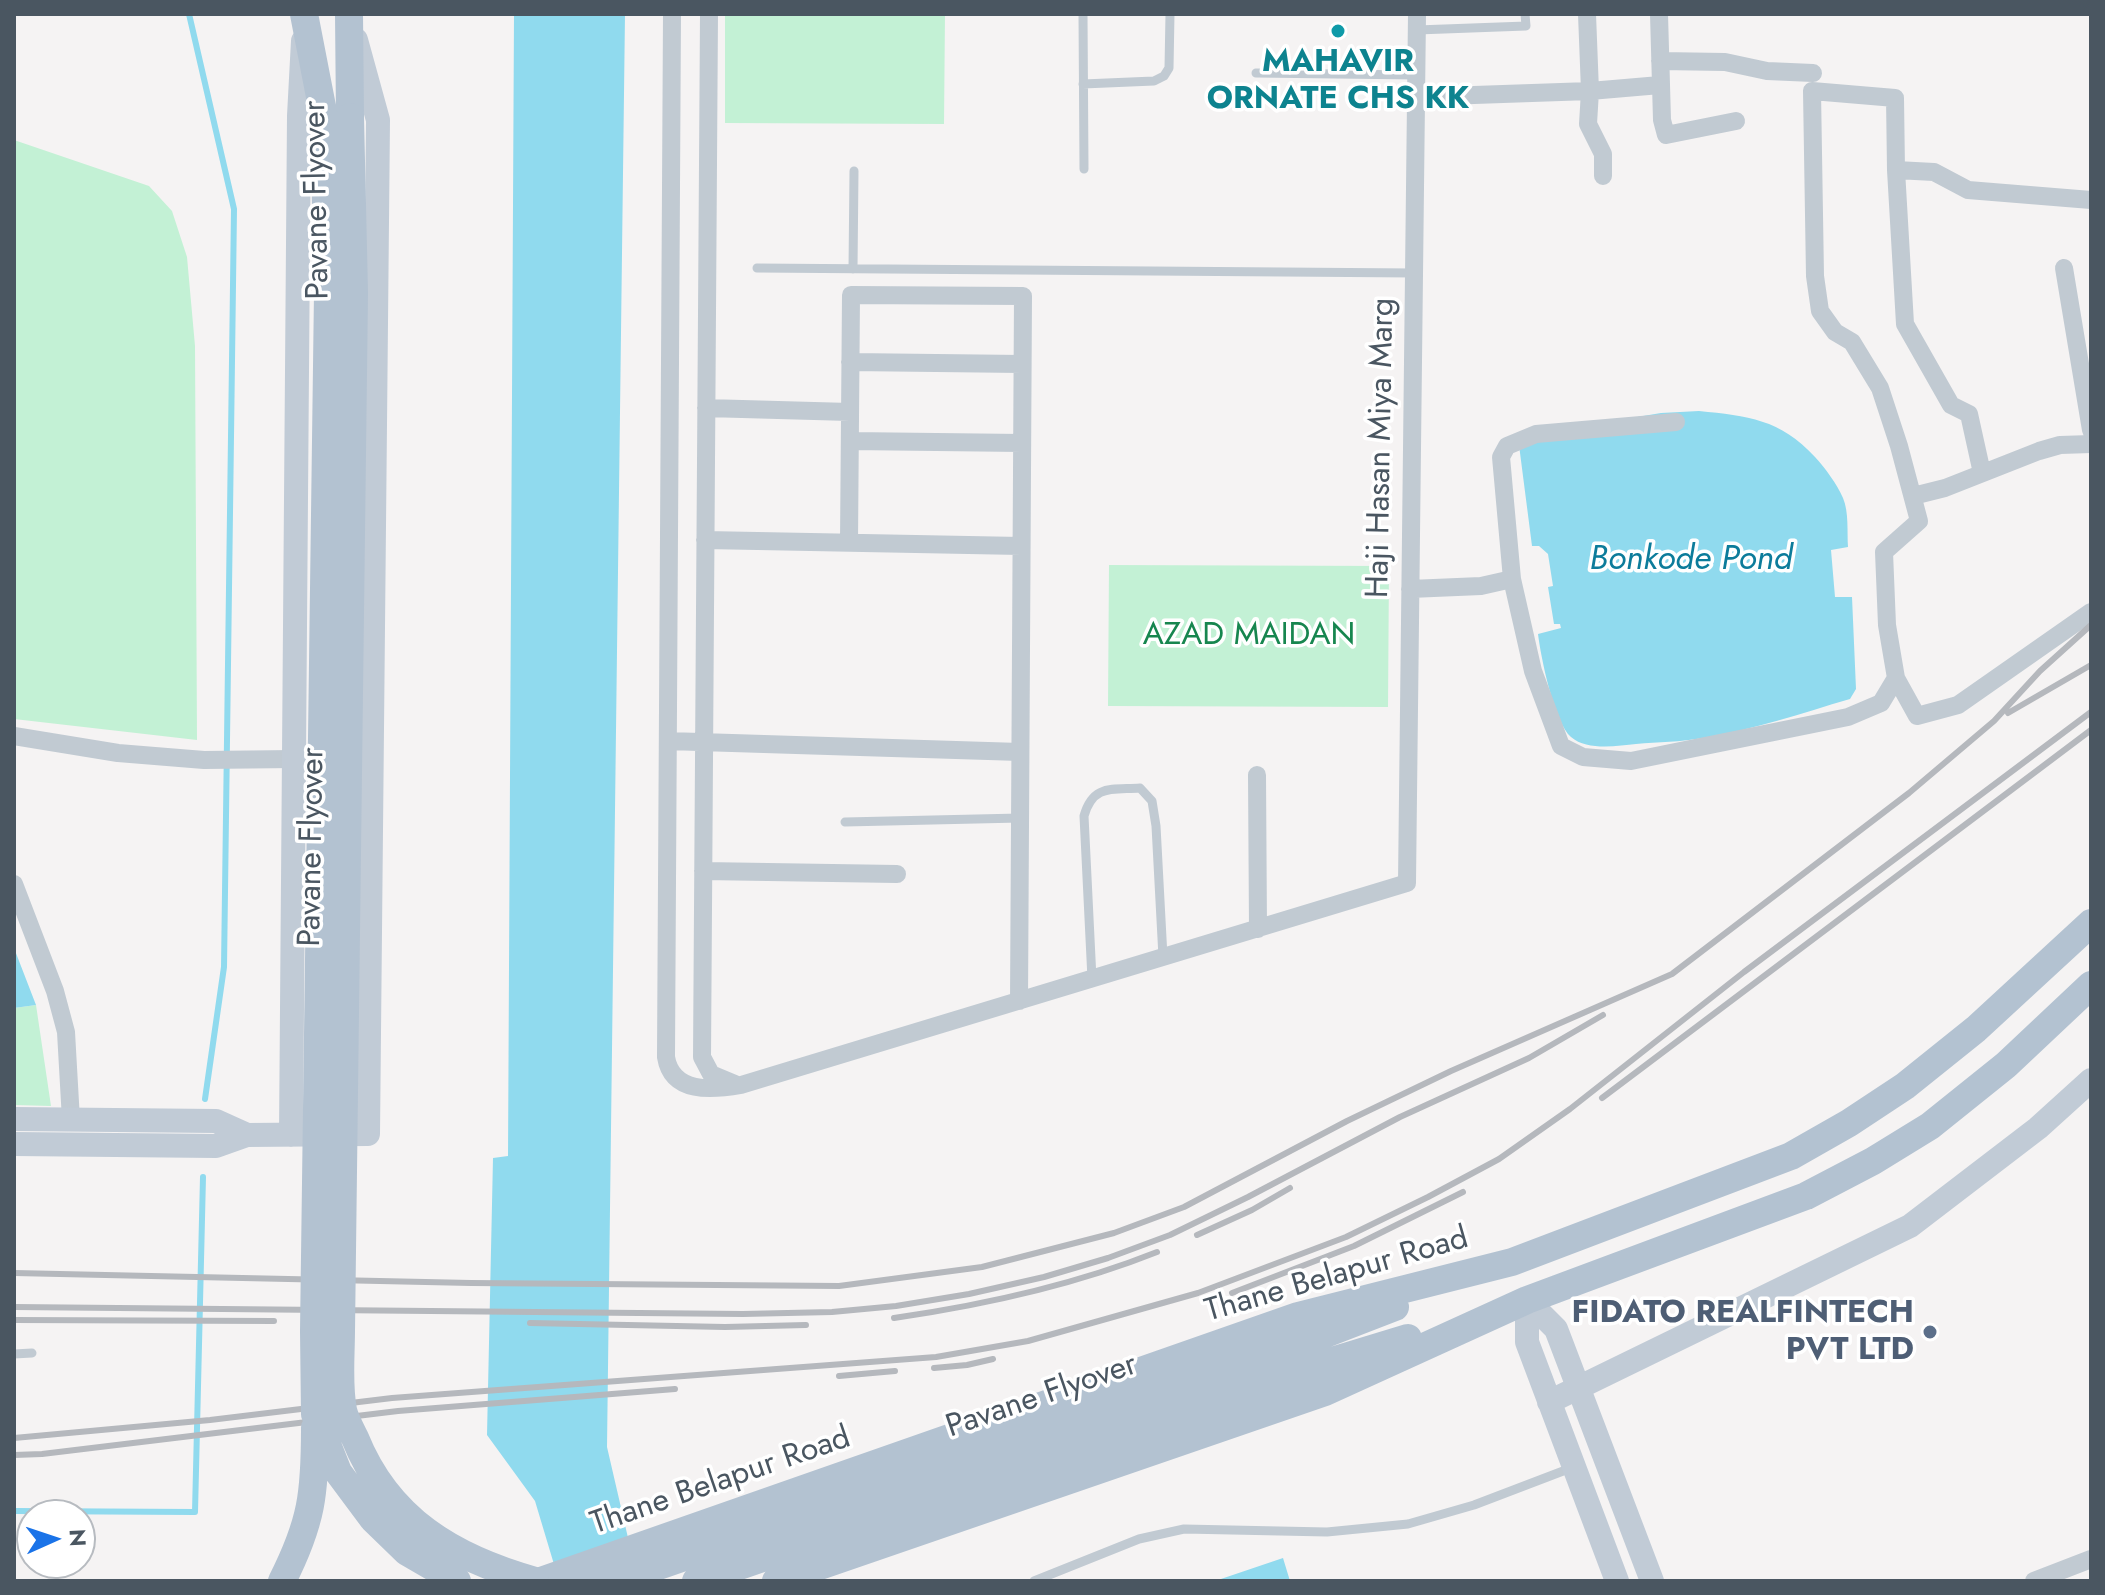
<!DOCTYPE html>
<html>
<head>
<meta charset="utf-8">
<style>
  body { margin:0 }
  #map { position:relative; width:2105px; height:1595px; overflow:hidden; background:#f5f3f3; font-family:Jost,sans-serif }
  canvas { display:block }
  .frame { position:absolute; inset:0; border:16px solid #4a5661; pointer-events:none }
  .north { position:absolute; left:16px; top:1499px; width:80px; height:80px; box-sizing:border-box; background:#fff; border:2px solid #b7bbc0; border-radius:50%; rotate:87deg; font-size:22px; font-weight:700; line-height:32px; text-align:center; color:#4a5661 }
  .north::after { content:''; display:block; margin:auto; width:28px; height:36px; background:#1a73e8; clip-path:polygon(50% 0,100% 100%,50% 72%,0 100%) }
</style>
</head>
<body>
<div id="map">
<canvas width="2105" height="1595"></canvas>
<div class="frame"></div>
<div class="north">N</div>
</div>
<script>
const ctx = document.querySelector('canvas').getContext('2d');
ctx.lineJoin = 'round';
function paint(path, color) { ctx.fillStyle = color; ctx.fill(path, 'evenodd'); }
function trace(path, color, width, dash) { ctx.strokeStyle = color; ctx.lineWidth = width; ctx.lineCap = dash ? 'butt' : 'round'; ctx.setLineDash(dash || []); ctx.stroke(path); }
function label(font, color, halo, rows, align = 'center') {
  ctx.font = font + ' Jost,sans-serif'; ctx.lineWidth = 7; ctx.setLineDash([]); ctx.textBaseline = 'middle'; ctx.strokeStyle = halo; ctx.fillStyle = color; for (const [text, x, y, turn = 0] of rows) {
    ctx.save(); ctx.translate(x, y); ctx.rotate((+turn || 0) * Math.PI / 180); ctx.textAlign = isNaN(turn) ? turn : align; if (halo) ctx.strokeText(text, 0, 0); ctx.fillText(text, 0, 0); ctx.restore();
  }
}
const green = new Path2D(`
  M725 14H945L944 124 725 123Z
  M14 140 149 186 172 211 187 257 195 346 197 740 14 719Z
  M1109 565 1389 566 1388 707 1108 706Z
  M36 1005 51 1106 14 1105V1008Z`);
const water = new Path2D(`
  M514 14H625L607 1447 638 1581H559L535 1501 487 1435 493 1158 508 1156Z
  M1699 411C1748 416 1780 419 1815 457 1825 468 1837 484 1843 498 1849 512 1847 532 1848 547L1831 550 1835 597H1852L1856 689 1850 699C1802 713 1753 730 1703 738 1681 742 1658 742 1636 744 1617 746 1587 751 1571 737 1554 722 1541 658 1538 634L1561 628 1560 624H1554L1548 587 1553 586 1548 554 1539 546H1532L1519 445 1536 434 1661 413Z
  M14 948 36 1005 14 1008Z
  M1283 1558 1290 1581H1215Z`);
const stream = new Path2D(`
  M189 14 234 209 224 967 205 1099
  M14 1511 195 1512 203 1177`);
const lane = new Path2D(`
  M1083 14 1084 169
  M1417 30 1526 26 1525 14
  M1256 73 1416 75
  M1083 84 1154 81 1164 76 1169 68 1170 14
  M757 268 1414 273
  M853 269 854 171
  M845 822 1020 818
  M1092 979 1084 816C1093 784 1112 790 1140 788L1152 801 1156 826 1163 957
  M14 1354 32 1353
  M1034 1581 1139 1539 1184 1529 1327 1532 1408 1524 1474 1505 1571 1468`);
const street = new Path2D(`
  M672 14 666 1057C672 1094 712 1090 741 1085L1407 883 1417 14
  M709 14 702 1057 711 1074 735 1084
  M1587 14 1590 91 1588 124 1603 154V176
  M1659 14 1662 120 1666 135 1736 121
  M1660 61 1725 62 1767 71 1813 73
  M1416 97 1590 91 1660 85
  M1896 170 1905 324 1951 405 1969 414 1982 473
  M2091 200 1968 190 1934 172 1896 170 1895 98 1812 91 1815 276 1820 311 1835 332 1852 342 1880 388 1899 446 1919 521 1884 552 1887 625 1896 678 1917 716 1958 705 2091 612
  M2064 268 2091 430
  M850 362 1022 364
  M706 408 850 412
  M1676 422 1536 434 1507 446 1501 457 1512 579 1533 671 1561 746 1583 757 1631 761 1848 717 1881 703 1896 678
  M850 441 1022 443
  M1913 496 1945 488 2039 451 2060 445 2091 444
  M705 540 1021 546
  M849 542 851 295 1023 296 1019 1001
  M1410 589 1481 586 1512 579
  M14 736 118 753 204 760 295 759
  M668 741 1020 752
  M1257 775 1258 929
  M703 871 897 874
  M14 884 55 991 66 1032 71 1120
  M2034 1581 2091 1559`);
const secondary = new Path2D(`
  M14 1119 216 1121 247 1135
  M291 1135 299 116 303 41
  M14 1144 216 1146 247 1135 368 1134 378 120 356 40
  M1527 1300 1556 1329 1652 1581
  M1527 1300V1342L1617 1581
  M1549 1402 1910 1226 2038 1128 2091 1080`);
const primary = new Path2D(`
  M304 14 324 117
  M349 14 350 117
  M541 1581 1298 1316 1512 1262 1791 1156 1849 1123 1905 1086 1976 1029 2091 923
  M590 1581 641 1572 1307 1341 1395 1307
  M696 1581 1316 1366 1408 1338
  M776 1581 1325 1392 1527 1300 1806 1196 1873 1161 1930 1126 2006 1065 2091 985`);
const rail = new Path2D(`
  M2008 713 2091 665
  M1602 1098 2091 730
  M1197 1235 1252 1210 1290 1188
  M14 1273 471 1283 839 1286 982 1267 1114 1233 1184 1207 1347 1121 1451 1071 1672 974 1909 793 1994 721 2040 671 2091 625
  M1232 1293 1354 1246 1463 1192
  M14 1307 743 1314 832 1312 896 1306 969 1294 1044 1277 1108 1258 1170 1235 1248 1197 1400 1117 1529 1058 1603 1015
  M894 1318C984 1305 1072 1286 1157 1252
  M14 1320 274 1321
  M530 1323 725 1327 806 1325
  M934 1368 967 1365 993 1359
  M839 1376 895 1371
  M14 1438 210 1420 392 1398 936 1357 1028 1341 1198 1293 1346 1237 1428 1197 1499 1159 1570 1109 1744 972 2091 712
  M14 1455 42 1454 398 1411 675 1389`);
const primaryBridge = new Path2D(`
  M324 117 328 292 314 1331 315 1414 338 1472 373 1519 407 1552 457 1581
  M350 117 354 293 341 1330C341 1356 338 1385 343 1410 345 1419 351 1430 355 1438 388 1520 453 1558 535 1581
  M282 1581C312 1522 315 1493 315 1428`);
const markers = [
  [1338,31,8,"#0f9aa8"],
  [1930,1332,8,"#5c6f8a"]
];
const cultureNames = [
  ["MAHAVIR",1338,63],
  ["ORNATE CHS KK",1338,100]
];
const streetNames = [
  ["Pavane Flyover",318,200,-91],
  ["Haji Hasan Miya Marg",1382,448,-89],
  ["Pavane Flyover",313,847,-89],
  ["Thane Belapur Road",1337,1276,-16],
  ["Pavane Flyover",1042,1397,-19],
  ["Thane Belapur Road",721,1482,-19]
];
const parkNames = [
  ["AZAD MAIDAN",1249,636]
];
const serviceNames = [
  ["FIDATO REALFINTECH",1914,1314],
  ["PVT LTD",1914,1351]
];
const waterNames = [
  ["Bonkode Pond",1691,561]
];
paint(green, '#c3f1d5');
paint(water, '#90daee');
trace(stream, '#90daee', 6);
trace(lane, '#c1cad2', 9);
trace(street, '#c1cad2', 18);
trace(secondary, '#c1cbd6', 24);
trace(primary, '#b3c2d1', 28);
trace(rail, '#b5b8bd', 6);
trace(primaryBridge, '#b3c2d1', 28);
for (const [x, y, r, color] of markers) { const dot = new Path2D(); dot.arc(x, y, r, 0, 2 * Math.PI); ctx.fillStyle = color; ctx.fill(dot); trace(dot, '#fff', 3); }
label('bold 32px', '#0d838f', '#fff', cultureNames);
label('32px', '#4a5661', '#fff', streetNames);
label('32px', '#17864f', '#fff', parkNames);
label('bold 32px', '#4e5e75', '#fff', serviceNames, 'right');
label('italic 34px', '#0c7c9b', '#fff', waterNames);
</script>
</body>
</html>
